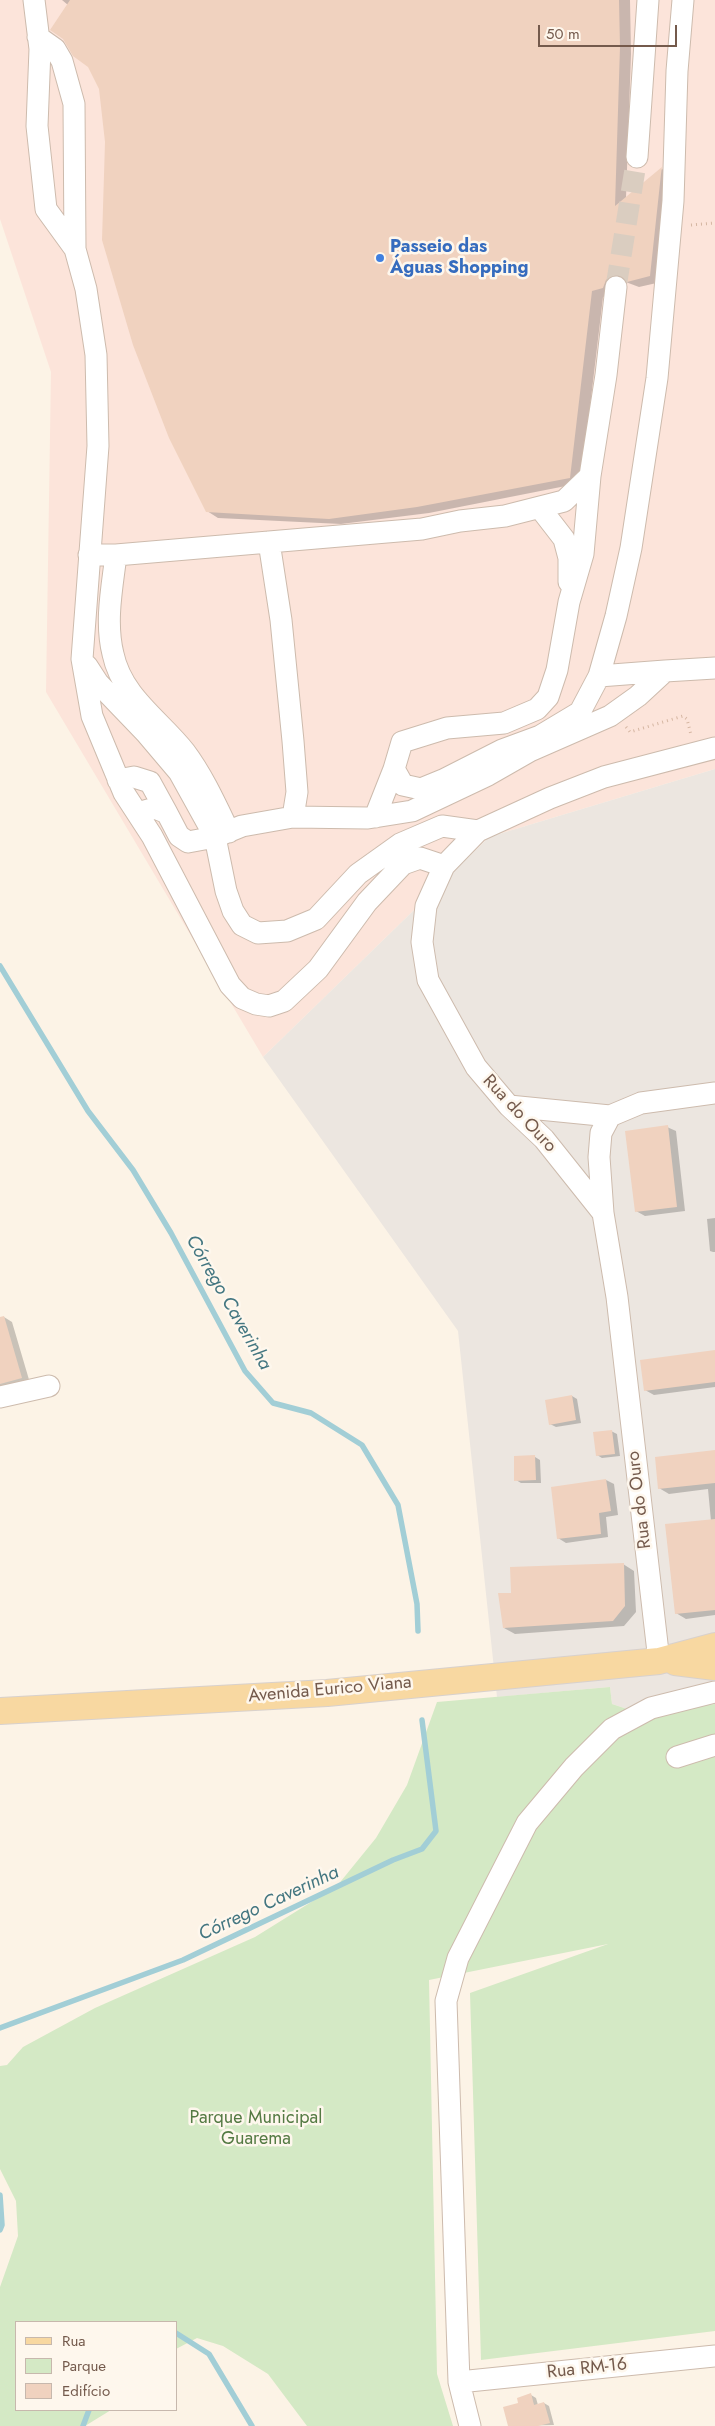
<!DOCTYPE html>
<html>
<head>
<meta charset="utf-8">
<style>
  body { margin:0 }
  #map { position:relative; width:715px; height:2426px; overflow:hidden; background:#fcf3e6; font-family:Jost,sans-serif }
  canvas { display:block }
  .legend { position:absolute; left:15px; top:2321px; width:162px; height:90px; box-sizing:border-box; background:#fef7ed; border:1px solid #c7b8ad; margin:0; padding:6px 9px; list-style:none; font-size:15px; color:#745a4c }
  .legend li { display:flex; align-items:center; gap:10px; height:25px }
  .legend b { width:25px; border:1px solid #c7b8ad }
  .scale { position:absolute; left:538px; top:25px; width:139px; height:22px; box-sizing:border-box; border:2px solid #745a4c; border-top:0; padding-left:6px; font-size:15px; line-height:18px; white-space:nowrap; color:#745a4c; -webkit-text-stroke:4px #fef7ed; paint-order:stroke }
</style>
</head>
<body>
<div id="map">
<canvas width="715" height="2426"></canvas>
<ul class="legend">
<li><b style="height:6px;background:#f8d8a1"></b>Rua</li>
<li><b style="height:14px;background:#d4e9c5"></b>Parque</li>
<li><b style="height:14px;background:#f0d2bf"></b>Edifício</li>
</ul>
<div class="scale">50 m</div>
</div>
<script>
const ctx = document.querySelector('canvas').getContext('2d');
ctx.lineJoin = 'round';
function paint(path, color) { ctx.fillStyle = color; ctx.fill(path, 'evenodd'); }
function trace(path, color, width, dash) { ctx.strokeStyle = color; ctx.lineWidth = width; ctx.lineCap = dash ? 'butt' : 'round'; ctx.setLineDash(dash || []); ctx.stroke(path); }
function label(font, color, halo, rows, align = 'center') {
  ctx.font = font + ' Jost,sans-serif'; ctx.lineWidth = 5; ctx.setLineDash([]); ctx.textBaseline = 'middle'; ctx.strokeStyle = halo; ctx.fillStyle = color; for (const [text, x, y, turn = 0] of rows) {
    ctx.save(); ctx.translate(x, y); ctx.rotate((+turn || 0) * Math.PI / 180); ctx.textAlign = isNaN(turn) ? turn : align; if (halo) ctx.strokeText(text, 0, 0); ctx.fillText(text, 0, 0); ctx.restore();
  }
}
const commercial = new Path2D(`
  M0 0H715V769L489 837 263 1057 46 692 51 372 0 219Z`);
const industrial = new Path2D(`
  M715 769V1704L639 1713 612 1704 610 1687 497 1697 458 1331 263 1057 489 837Z`);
const green = new Path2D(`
  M610 1687 612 1704 639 1713 715 1704V2331L481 2360 470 1993 608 1944 429 1980 437 2374 453 2426H307L268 2374 223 2346 197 2338 176 2349V2322H16V2410H111L85 2426H0V2287L18 2236 16 2201 0 2169V2066L7 2065 23 2047 95 2008 255 1937 337 1886 376 1838 407 1785 437 1702Z`);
const shadow = new Path2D(`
  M62 0H630L631 54 626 198 662 169 672 175 661 282 639 287 623 281 614 294 603 297 581 483 429 513 341 524 218 518 207 511 106 142 100 88 68 5Z
  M667 1127 676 1131 685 1211 645 1216 636 1211Z
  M715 1218V1252H713L710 1251 707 1219Z
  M4 1317 12 1322 30 1383 0 1391V1318Z
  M715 1351V1387L654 1395 645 1390Z
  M572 1396 577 1399 581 1423 556 1427 550 1424Z
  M611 1431 617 1434 620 1456 602 1458 597 1455Z
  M715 1451V1615L686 1619 676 1613 711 1521 708 1489 669 1494 659 1488Z
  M535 1457 540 1460 541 1483H521L516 1480Z
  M606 1480 614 1484 618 1515 606 1517 608 1537 566 1543 558 1538 552 1488Z
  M623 1564 634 1571 636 1612 624 1626 515 1634 504 1628Z
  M531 2395 536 2398 538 2405 544 2403 549 2406 554 2425 509 2426 520 2404Z`);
const stream = new Path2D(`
  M0 966 88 1111 133 1170 171 1233 245 1371 273 1403 311 1413 362 1445 398 1505 417 1604 418 1631
  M0 2028 183 1960 393 1860 422 1849 436 1831 422 1720
  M0 2195 2 2225 0 2230
  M176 2333 209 2354 252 2426
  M83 2426 89 2410`);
const building = new Path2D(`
  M70 0H619L620 47 615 206 662 167 661 174 650 276 627 282 623 277 611 275 606 280 603 288 592 291 570 478 417 507 329 519 206 512 169 438 133 345 102 240 105 142 99 89 88 67 73 56 63 39 50 30Z
  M668 1125 677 1207 635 1212 625 1131Z
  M4 1316 22 1378 0 1384V1317Z
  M715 1350V1382L644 1391 640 1360Z
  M572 1395 576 1420 549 1425 545 1400Z
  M612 1430 615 1454 596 1456 593 1432Z
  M715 1450V1483L658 1489 655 1457Z
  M535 1455 536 1480 514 1481V1456Z
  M606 1479 611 1511 599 1513 601 1534 557 1539 551 1487Z
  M715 1519V1610L675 1614 665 1524Z
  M624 1563 625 1606 613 1621 503 1628 498 1593H511L510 1567Z
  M531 2393 534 2405 544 2402 550 2423 538 2426H508L503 2407 518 2403 517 2398Z`);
const minorTunnel = new Path2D(`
  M616 287 637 157`);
const path = new Path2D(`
  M691 225 715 223
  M626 727 630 732 683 716 687 719 691 735`);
const minor = new Path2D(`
  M34 0 40 49 37 126 46 209 75 249
  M38 37 55 49 62 61 74 104 75 249 86 289 96 355 98 446 82 659 92 716 124 793 152 836 230 985 242 998 256 1004 269 1006 284 1001 318 969 367 902 403 864 420 858 444 866
  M637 157 648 0
  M616 287 606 375 590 476 583 554 569 602 557 670 548 697 537 709 504 723 447 728 402 742 394 769 403 785 421 789 443 780 502 750 540 736 580 712 599 676 616 616 631 548 657 378 673 201 677 71 683 0
  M540 508 564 539 569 558V582
  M269 542 281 620 293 741 297 792 293 817
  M89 555H116L422 529 460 521 505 516 564 501 590 476
  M116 555C112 588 105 622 113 654 122 697 160 720 185 752 203 776 216 805 229 832
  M87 666 98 683 146 733 179 772 215 837 226 891 233 911 242 925 258 933 287 931 316 919 358 874 400 844 442 826 478 831
  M599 676 665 671
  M118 780 134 777 150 782 167 813
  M137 813 155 808 167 813 179 836 188 842 215 837 242 826 293 817 368 818 412 811 488 775 530 751 610 716 638 696 665 671 715 668
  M375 817 394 769
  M509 1106 610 1116
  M603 1213 599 1157 601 1133 610 1116 641 1103 715 1093
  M0 1397 49 1386
  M659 1661 617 1297 603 1213 544 1139 509 1106 476 1067 428 980 422 942 426 906 444 866 478 831 550 798 604 777 715 748
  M677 1757 715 1745
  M459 2382 715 2356
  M470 2426 459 2382 446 2001 458 1958 527 1823 574 1767 612 1729 651 1708 715 1692`);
const major = new Path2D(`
  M675 1662 715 1667
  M0 1711 327 1693 659 1661 715 1646`);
const markers = [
  [380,258,5,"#3f7fe0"]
];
const shopNames = [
  ["Passeio das",390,248],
  ["Águas Shopping",390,269]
];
const streetNames = [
  ["Rua do Ouro",519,1114,47],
  ["Rua do Ouro",640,1500,-97],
  ["Avenida Eurico Viana",330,1690,-5],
  ["Rua RM-16",587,2369,-6]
];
const parkNames = [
  ["Parque Municipal",256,2119],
  ["Guarema",256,2140]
];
const waterNames = [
  ["Córrego Caverinha",228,1303,60],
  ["Córrego Caverinha",269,1904,-25]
];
paint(commercial, '#fce4da');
paint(industrial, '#ece6e0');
paint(green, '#d4e9c5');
paint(shadow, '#0003');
trace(stream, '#a2ced6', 5.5);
paint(building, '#f0d2bf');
trace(minorTunnel, '#dacdc0', 21, [21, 11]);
trace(minor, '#cdbbad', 23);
trace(major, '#d8d1cd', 28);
trace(path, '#d5b6a2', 3, [1, 4]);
trace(minor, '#fff', 21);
trace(major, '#f8d8a1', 26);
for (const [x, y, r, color] of markers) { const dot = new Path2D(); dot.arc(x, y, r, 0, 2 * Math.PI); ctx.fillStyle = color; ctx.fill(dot); trace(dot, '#fef7ed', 2); }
label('bold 18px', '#366cbe', '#fef7ed', shopNames, 'left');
label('18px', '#745a4c', '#fef7ed', streetNames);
label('18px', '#547a43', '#fef7ed', parkNames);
label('italic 19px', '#437680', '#fef7ed', waterNames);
</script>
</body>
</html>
